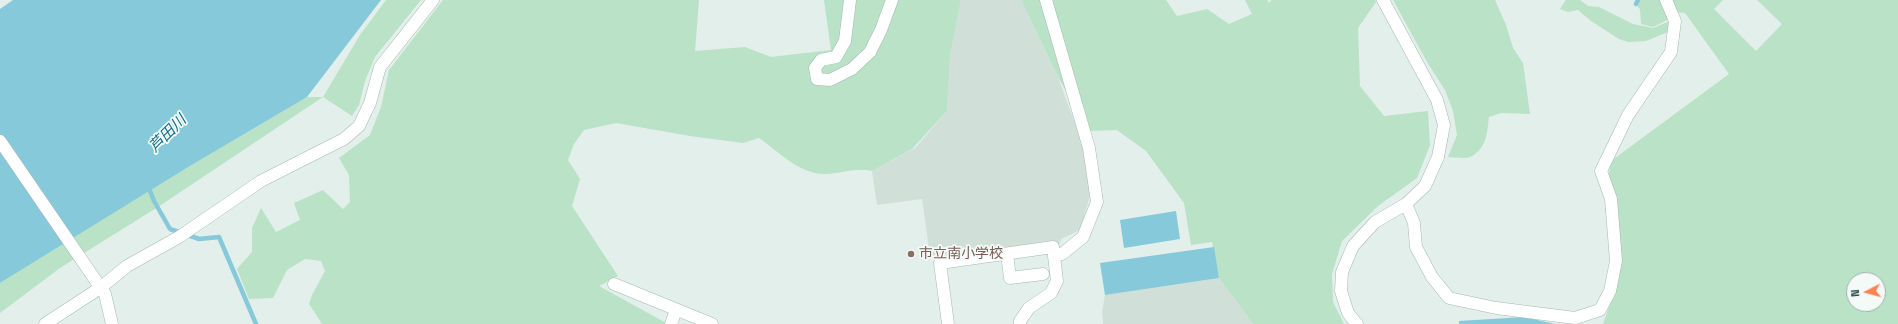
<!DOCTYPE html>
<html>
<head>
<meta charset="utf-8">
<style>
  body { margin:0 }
  #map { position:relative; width:1898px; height:324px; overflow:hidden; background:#e3efea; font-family:"Space Grotesk",sans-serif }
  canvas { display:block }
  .north { position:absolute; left:1846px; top:272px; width:40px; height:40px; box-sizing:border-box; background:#f4faf8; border:1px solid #9fb1ac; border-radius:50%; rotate:264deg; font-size:11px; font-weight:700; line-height:16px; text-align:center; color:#20433b }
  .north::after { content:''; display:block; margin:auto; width:14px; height:18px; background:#ff8251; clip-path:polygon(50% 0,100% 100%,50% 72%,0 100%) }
</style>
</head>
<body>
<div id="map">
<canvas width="1898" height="324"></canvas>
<div class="north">N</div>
</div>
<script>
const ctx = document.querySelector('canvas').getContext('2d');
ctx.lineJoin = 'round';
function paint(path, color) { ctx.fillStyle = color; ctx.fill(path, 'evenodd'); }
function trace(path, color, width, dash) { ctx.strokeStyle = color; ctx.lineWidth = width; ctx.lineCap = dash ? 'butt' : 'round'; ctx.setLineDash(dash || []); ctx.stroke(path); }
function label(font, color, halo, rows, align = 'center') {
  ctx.font = font + ' "Space Grotesk","Noto Sans JP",sans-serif'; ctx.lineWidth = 3.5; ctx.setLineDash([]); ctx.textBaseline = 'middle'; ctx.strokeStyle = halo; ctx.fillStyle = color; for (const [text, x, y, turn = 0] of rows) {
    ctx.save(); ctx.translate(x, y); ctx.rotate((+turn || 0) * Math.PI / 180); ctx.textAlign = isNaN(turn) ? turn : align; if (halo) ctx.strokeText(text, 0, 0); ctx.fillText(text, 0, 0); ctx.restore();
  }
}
const built = new Path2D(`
  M961 0H1021L1058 77 1083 145 1090 196 1080 230 1061 239 1059 245 1054 242 930 256 922 199 877 205 872 171 915 148 947 111 950 56Z
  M1219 278 1253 324H1103L1102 312 1105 295Z`);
const green = new Path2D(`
  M386 0H421L375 57 365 81 359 105 352 116 323 97 158 207 60 268 0 313V283L182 170 307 97H323L360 35Z
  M443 0H699L695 51 745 47 771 57 831 50 824 0H961L950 56 947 111 912 149 872 171C856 167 842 173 826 174 800 175 778 151 759 138L743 143 690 136 616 123 584 130 574 144 568 160 580 179 572 206 618 276 599 286 668 324H322L309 304 312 295 325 271 321 261 305 259 287 270 273 298 249 299 237 269 252 252V228L261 208 276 232 300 220 294 203 323 190 343 209 350 202 349 175 339 158 370 135 381 107 389 70Z
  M1021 0H1166L1177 16 1207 9 1229 24 1252 14 1245 0H1268V3L1272 0H1375L1376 2 1358 28 1360 86 1384 116 1428 111 1430 145 1417 178 1378 206 1342 241 1332 274 1333 302 1344 324H1253L1219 278 1212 242 1191 245 1184 203 1146 151 1117 130 1090 131 1085 125 1058 77Z
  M1393 0H1495L1506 25 1513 48 1523 63 1530 114 1501 113 1489 117C1487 132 1487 149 1470 157 1465 159 1455 157 1448 157L1457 135 1453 111 1445 90 1427 62Z
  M1566 0H1580L1588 6 1599 7 1633 24 1653 28 1670 21 1668 32 1646 41 1628 42 1619 39 1591 21 1578 10 1568 12 1560 9Z
  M1639 0H1661L1669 19 1653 27 1641 24 1640 9 1637 6Z
  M1671 0H1723L1714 9 1756 51 1782 24 1757 0H1898V324H1603L1614 293 1615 205 1609 175 1611 161 1729 74 1685 13 1676 12ZM1854 280H1878V304H1854Z`);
const water = new Path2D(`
  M13 0H381L307 97 188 167 0 283V9Z
  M1176 211 1180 239 1124 248 1120 220Z
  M1214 247 1219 278 1105 295 1100 263Z
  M1524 317 1555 324H1459V321Z`);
const stream = new Path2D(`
  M1636 4 1638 0
  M148 186 154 201 170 229 199 239 219 237 256 324`);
const minor = new Path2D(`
  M850 0 845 41 836 57 821 60 815 68 817 79 830 80 852 69 870 52 881 30 892 0
  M0 141 105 294 112 324
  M1406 204 1414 223 1416 247 1432 277 1449 298 1496 308 1575 318 1600 310 1610 291 1616 261 1611 199 1601 171 1628 115 1671 52 1675 21 1666 0
  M1007 254 1010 278 1043 274
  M614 284 712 324
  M45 324 100 288 127 266 179 237 261 181 344 139 359 126 370 103 380 67 433 0
  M671 324 676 310
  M948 324 940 263 1053 247 1054 256
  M1020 324V321L1029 308 1051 293 1057 281 1054 256 1062 254 1083 237 1097 202 1089 148 1046 0
  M1357 324 1348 313 1341 291 1342 272 1353 246 1375 222 1406 204 1425 186 1438 157 1444 125 1437 100 1383 0`);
const markers = [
  [911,254,4,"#8d6e63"]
];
const educationNames = [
  ["市立南小学校",919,254]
];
const waterNames = [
  ["芦田川",168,134,-45]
];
paint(built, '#d1dfd9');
paint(green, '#b9e2c6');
paint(water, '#85c9da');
trace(stream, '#85c9da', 4.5);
trace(minor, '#a5b8b2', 13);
trace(minor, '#fff', 12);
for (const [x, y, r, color] of markers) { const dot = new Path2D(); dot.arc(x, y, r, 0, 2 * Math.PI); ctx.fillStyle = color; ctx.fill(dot); trace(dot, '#f4faf8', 1.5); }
label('14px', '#785e54', '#f4faf8', educationNames, 'left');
label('italic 15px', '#126e87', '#f4faf8', waterNames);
</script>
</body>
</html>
